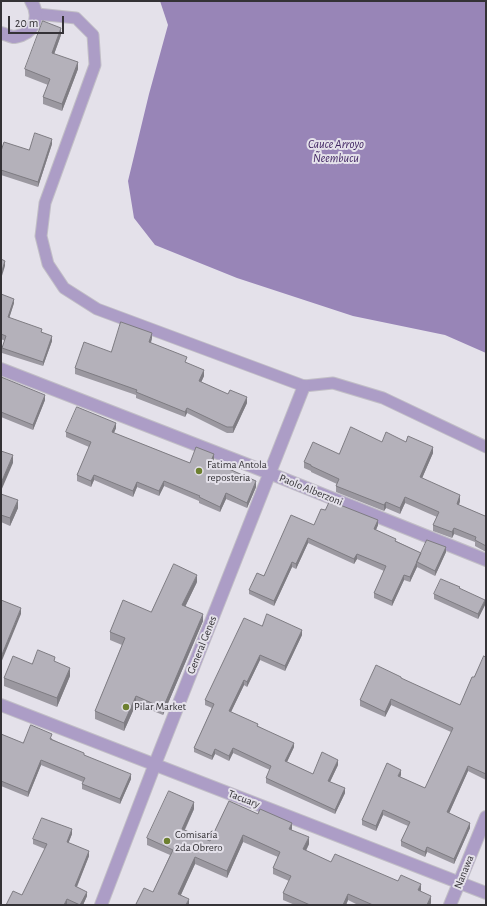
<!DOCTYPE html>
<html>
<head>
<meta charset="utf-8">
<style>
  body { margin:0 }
  #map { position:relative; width:487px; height:906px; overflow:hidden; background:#e4e1ea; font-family:"Alegreya Sans",sans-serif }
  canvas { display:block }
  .frame { position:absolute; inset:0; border:2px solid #343236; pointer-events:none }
  .scale { position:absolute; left:8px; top:16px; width:56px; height:18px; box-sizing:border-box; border:2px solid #343236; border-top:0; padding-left:5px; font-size:12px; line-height:14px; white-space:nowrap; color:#343236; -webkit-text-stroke:3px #e4e1ea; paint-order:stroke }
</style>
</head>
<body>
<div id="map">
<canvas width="487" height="906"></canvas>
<div class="frame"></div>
<div class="scale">20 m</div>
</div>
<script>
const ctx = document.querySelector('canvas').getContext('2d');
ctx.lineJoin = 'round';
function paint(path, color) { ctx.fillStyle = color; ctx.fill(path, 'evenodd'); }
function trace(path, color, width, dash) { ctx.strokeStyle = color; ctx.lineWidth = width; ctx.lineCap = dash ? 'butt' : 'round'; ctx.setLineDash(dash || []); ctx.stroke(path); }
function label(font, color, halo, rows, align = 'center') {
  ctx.font = font + ' "Alegreya Sans",sans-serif'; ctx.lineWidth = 4; ctx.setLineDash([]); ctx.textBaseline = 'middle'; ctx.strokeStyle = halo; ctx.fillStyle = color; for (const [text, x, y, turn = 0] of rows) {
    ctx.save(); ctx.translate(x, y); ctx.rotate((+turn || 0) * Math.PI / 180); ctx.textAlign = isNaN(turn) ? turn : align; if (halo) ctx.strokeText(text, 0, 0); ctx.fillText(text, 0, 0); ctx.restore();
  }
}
const water = new Path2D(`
  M160 1H486V353L445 335 353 316 237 278 155 245 134 218 128 181 149 94 168 25Z`);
const lane = new Path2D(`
  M37 14 76 18 93 35 95 65 45 203 41 236 48 264 64 288 97 309 304 386 333 383 383 398 486 447`);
const street = new Path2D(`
  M1 33C5 34 9 36 13 37 16 37 19 36 22 35 37 29 39 13 31 1
  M1 369 269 473 486 560
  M1 705 486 893
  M101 905 155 764 304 386
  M450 905 486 817`);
const wall = new Path2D(`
  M61 35 54 54 78 69 62 111 43 104V97L48 85 25 76V69Z
  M52 144 38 187 1 175V151L29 150Z
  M1 294 14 303 9 318 42 332 52 341 43 366 2 353V348L5 341 1 339Z
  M152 338 151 343 187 363 204 376 201 382 247 403 233 433H227L187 413 185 417 136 398V395L75 374V368L111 352Z
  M1 377 45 400 33 430 1 417Z
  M116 428 114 433 190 463 214 460 213 462 256 487 247 508 226 499 220 512 199 503V501L164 486 159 496 137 487 133 497 94 480 91 487 77 481V475L89 447 66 437V432Z
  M382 442 433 453 422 478 460 501 459 505 485 516 486 515V552L475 546V542L454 534 452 538 433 531V525L437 517 405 503 400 514 386 508 384 511 336 492V486L337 484 311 472V471L304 468V462L339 454Z
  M1 494 18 508 10 526 1 522Z
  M325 510 378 525 376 530 396 541 421 553 446 552 435 576 417 567 410 582 404 580 392 606 374 598V593L384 571 357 559 354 564 308 543 296 569 292 567 274 606 249 594V590L314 525Z
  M197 582 185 607 203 621 163 715 136 704 124 731 95 719V711L122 645 110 640V632L151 612Z
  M434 594 485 605 478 619 434 599Z
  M262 626 302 635 285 671 260 660 247 687 244 685 231 712 258 726 294 747 287 762 313 774 338 765 330 782 345 793 335 814 266 783V778L270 770 233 753 229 761 215 754 212 760 194 752V748L212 708 205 705V700Z
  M486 658V780L468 771 449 813 470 828 454 864 427 852 425 857 401 846V841L408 826 383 815 376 831 362 825V820L401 775 400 777 425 788 451 732 391 705 385 717 360 706V700L401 679 460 705 474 677Z
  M55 662 70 676 57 707 4 686V678L32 664Z
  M1 734 23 743 52 738V739L131 779 120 804 82 789V784L83 782 41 765 28 797 1 786Z
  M229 801 292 830 309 844 306 851 331 862 398 881 421 890 420 891 431 903 430 905H358L348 900 346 905H295L283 900V893L289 881 273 874V868L278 857 243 842 227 878 195 864 181 895 189 905H136L153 892 170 855 147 845V838L194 809 185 830 210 841Z
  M72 834 68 843 89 856 77 887 87 896 83 905H70L67 904V905H6L22 895 45 849 33 844V839Z`);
const shadedWall = new Path2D(`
  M61 28V35L52 60V53Z
  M78 62V69L62 111V104Z
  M52 139V144L38 187V182Z
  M5 261V266L1 279V274Z
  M14 299V303L8 322V317Z
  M152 333V338L149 348V342Z
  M52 336V341L43 366V362Z
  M204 370V376L199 387V381Z
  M45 395V400L33 430V425Z
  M247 397V403L233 433V427Z
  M187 408V413L185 417V412Z
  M116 423V428L112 437V432Z
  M433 447V453L420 483V477Z
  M214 454V460L211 467V461Z
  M13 455V463L1 491V483Z
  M94 475V480L91 487V481Z
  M164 481V486L159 496V491Z
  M256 481V487L247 508V503Z
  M137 482V487L133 497V491Z
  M226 493V499L220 512V507Z
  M460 495V501L457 510V504Z
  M405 497V503L400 514V508Z
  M18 500V508L10 526V518Z
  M386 502V508L384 511V505Z
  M378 520V525L374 534V529Z
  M454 528V534L452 538V532Z
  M308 538V543L296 569V564Z
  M446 547V552L435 576V571Z
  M421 553 417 562V567L410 582V577Z
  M357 554V559L354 564V559Z
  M292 562V567L274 606V601Z
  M197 575V582L182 613V605Z
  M404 575V580L392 606V601Z
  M485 600V605L478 619V614Z
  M21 608V614L1 663V657Z
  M203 614V621L163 715V708Z
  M302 630V635L285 671V666Z
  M260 655V660L247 687V682Z
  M70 668V676L57 707V698Z
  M244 680V685L229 716V711Z
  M136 696V704L124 731V723Z
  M391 699V705L385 717V712Z
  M294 743V747L285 766V761Z
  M233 748V753L229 761V756Z
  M215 749V754L212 760V756Z
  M41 760V765L28 797V792Z
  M338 760V765L328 786V781Z
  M468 766V771L447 818V812Z
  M401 770V775L398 782V776Z
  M131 774V779L120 804V799Z
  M345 788V793L335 814V810Z
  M194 802V809L182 835V829Z
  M383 810V815L376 831V826Z
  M292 823V830L289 829Z
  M470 823V828L454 864V859Z
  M72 829V834L67 847V842Z
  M243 835V842L227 878V871Z
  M309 837V844L303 856V849Z
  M427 847V852L425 857V852Z
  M89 851V856L75 891V886Z
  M195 857V864L178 901V894Z
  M421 884V890L418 897V890Z
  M87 892V896L83 905H80Z
  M348 894V900L346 905H343Z
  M431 896V903L430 905H427Z
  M67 899V905H64Z
  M189 899V905H186Z`);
const building = new Path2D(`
  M43 21 61 28 52 53 78 62 62 104 43 97 50 79 25 69Z
  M35 133 52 139 38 182 1 170V151L4 142 29 150Z
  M1 259 5 261 1 274Z
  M1 294 14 299 8 317 42 329 41 332 52 336 43 362 2 348 6 336 1 334Z
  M121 322 152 333 149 342 187 357 185 362 204 370 199 381 228 394 230 390 247 397 233 427H227L187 408 185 412 136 392 137 390 75 368 84 342 111 352Z
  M1 377 45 395 33 425 1 412Z
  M77 407 116 423 112 432 190 463 196 447 214 454 211 461 256 481 247 503 226 493 220 507 199 497 200 496 164 481 159 491 137 482 133 491 94 475 91 481 77 475 91 442 66 432Z
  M351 427 382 442 386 432 406 442 408 436 433 447 420 477 460 495 457 504 485 516 486 515V546L475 540 476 537 454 528 452 532 433 525 439 512 405 497 400 508 386 502 384 505 336 486 339 479 311 466V465L304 462 313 442 339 454Z
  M1 451 13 455 1 483Z
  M1 494 18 500 10 518 1 515Z
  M330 501 378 520 374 529 396 539 395 541 421 553 410 577 404 575 392 601 374 593 386 566 357 554 354 559 308 538 296 564 292 562 274 601 249 590 257 573 264 576 291 515 314 525 321 509 325 510Z
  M427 540 446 547 435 571 417 562Z
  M174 564 197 575 182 605 203 614 163 708 136 696 124 723 95 711 125 638 110 632 123 600 151 612Z
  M441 579 460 587 459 588 485 600 478 614 434 594Z
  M1 600 21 608 1 657Z
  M267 614 302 630 285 666 260 655 247 682 244 680 229 711 258 724 257 726 294 743 285 761 313 774 322 752 338 760 328 781 345 788 335 810 266 778 271 766 233 748 229 756 215 749 212 756 194 748 214 704 205 700 244 618 262 626Z
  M38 650 55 657 54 661 70 668 57 698 4 678 13 656 32 664Z
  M484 656 486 658V774L468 766 447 812 470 823 454 859 427 847 425 852 401 841 410 822 383 810 376 826 362 820 387 763 401 770 398 776 425 788 453 728 391 699 385 712 360 700 376 665 401 677V678L460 705 472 677H474Z
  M31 725 52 734 50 739 84 753V755L131 774 120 799 82 784 85 778 41 760 28 792 1 781V734L23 743Z
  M169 791 194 802 182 829 210 841 229 801 258 814 260 809 292 823 289 829 309 837 303 849 331 862 335 854 398 881 401 875 421 884 418 890 431 896 427 905H373L348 894 343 905H310L283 893 291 876 273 868 280 852 243 835 227 871 195 857 178 894 189 899 186 905H138L136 904 144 888 153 892 173 850 147 838Z
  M42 818 72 829 67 842 89 851 75 886 87 892 80 905 67 899 64 905H6L13 891 22 895 47 844 33 839Z`);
const markers = [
  [199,471,4,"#6d8030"],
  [126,707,4,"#6d8030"],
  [167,841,4,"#6d8030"]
];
const poiNames = [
  ["Fatima Antola",207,465],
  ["reposteria",207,478],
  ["Pilar Market",134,707],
  ["Comisaría",175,835],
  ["2da Obrero",175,848]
];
const streetNames = [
  ["Paolo Alberzoni",311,490,22],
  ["General Genes",202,645,-68],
  ["Tacuary",244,799,21],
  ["Nanawa",464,872,-68]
];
const waterNames = [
  ["Cauce Arroyo",336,144],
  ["Ñeembucu",336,158]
];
paint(water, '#9885b7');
trace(lane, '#c1bec6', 13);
trace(street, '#c1bec6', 14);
trace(lane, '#ac9dc6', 11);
trace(street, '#ac9dc6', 12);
paint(wall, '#9b98a0');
paint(shadedWall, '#7e7c82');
paint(building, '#b4b1ba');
trace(building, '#7e7c82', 1);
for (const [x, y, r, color] of markers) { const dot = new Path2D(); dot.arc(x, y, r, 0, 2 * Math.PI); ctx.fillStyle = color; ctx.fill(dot); trace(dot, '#e4e1ea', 1.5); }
label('11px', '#343236', '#e4e1ea', poiNames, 'left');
label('11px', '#343236', '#e4e1ea', streetNames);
label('italic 12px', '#412563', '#e4e1ea', waterNames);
</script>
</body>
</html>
